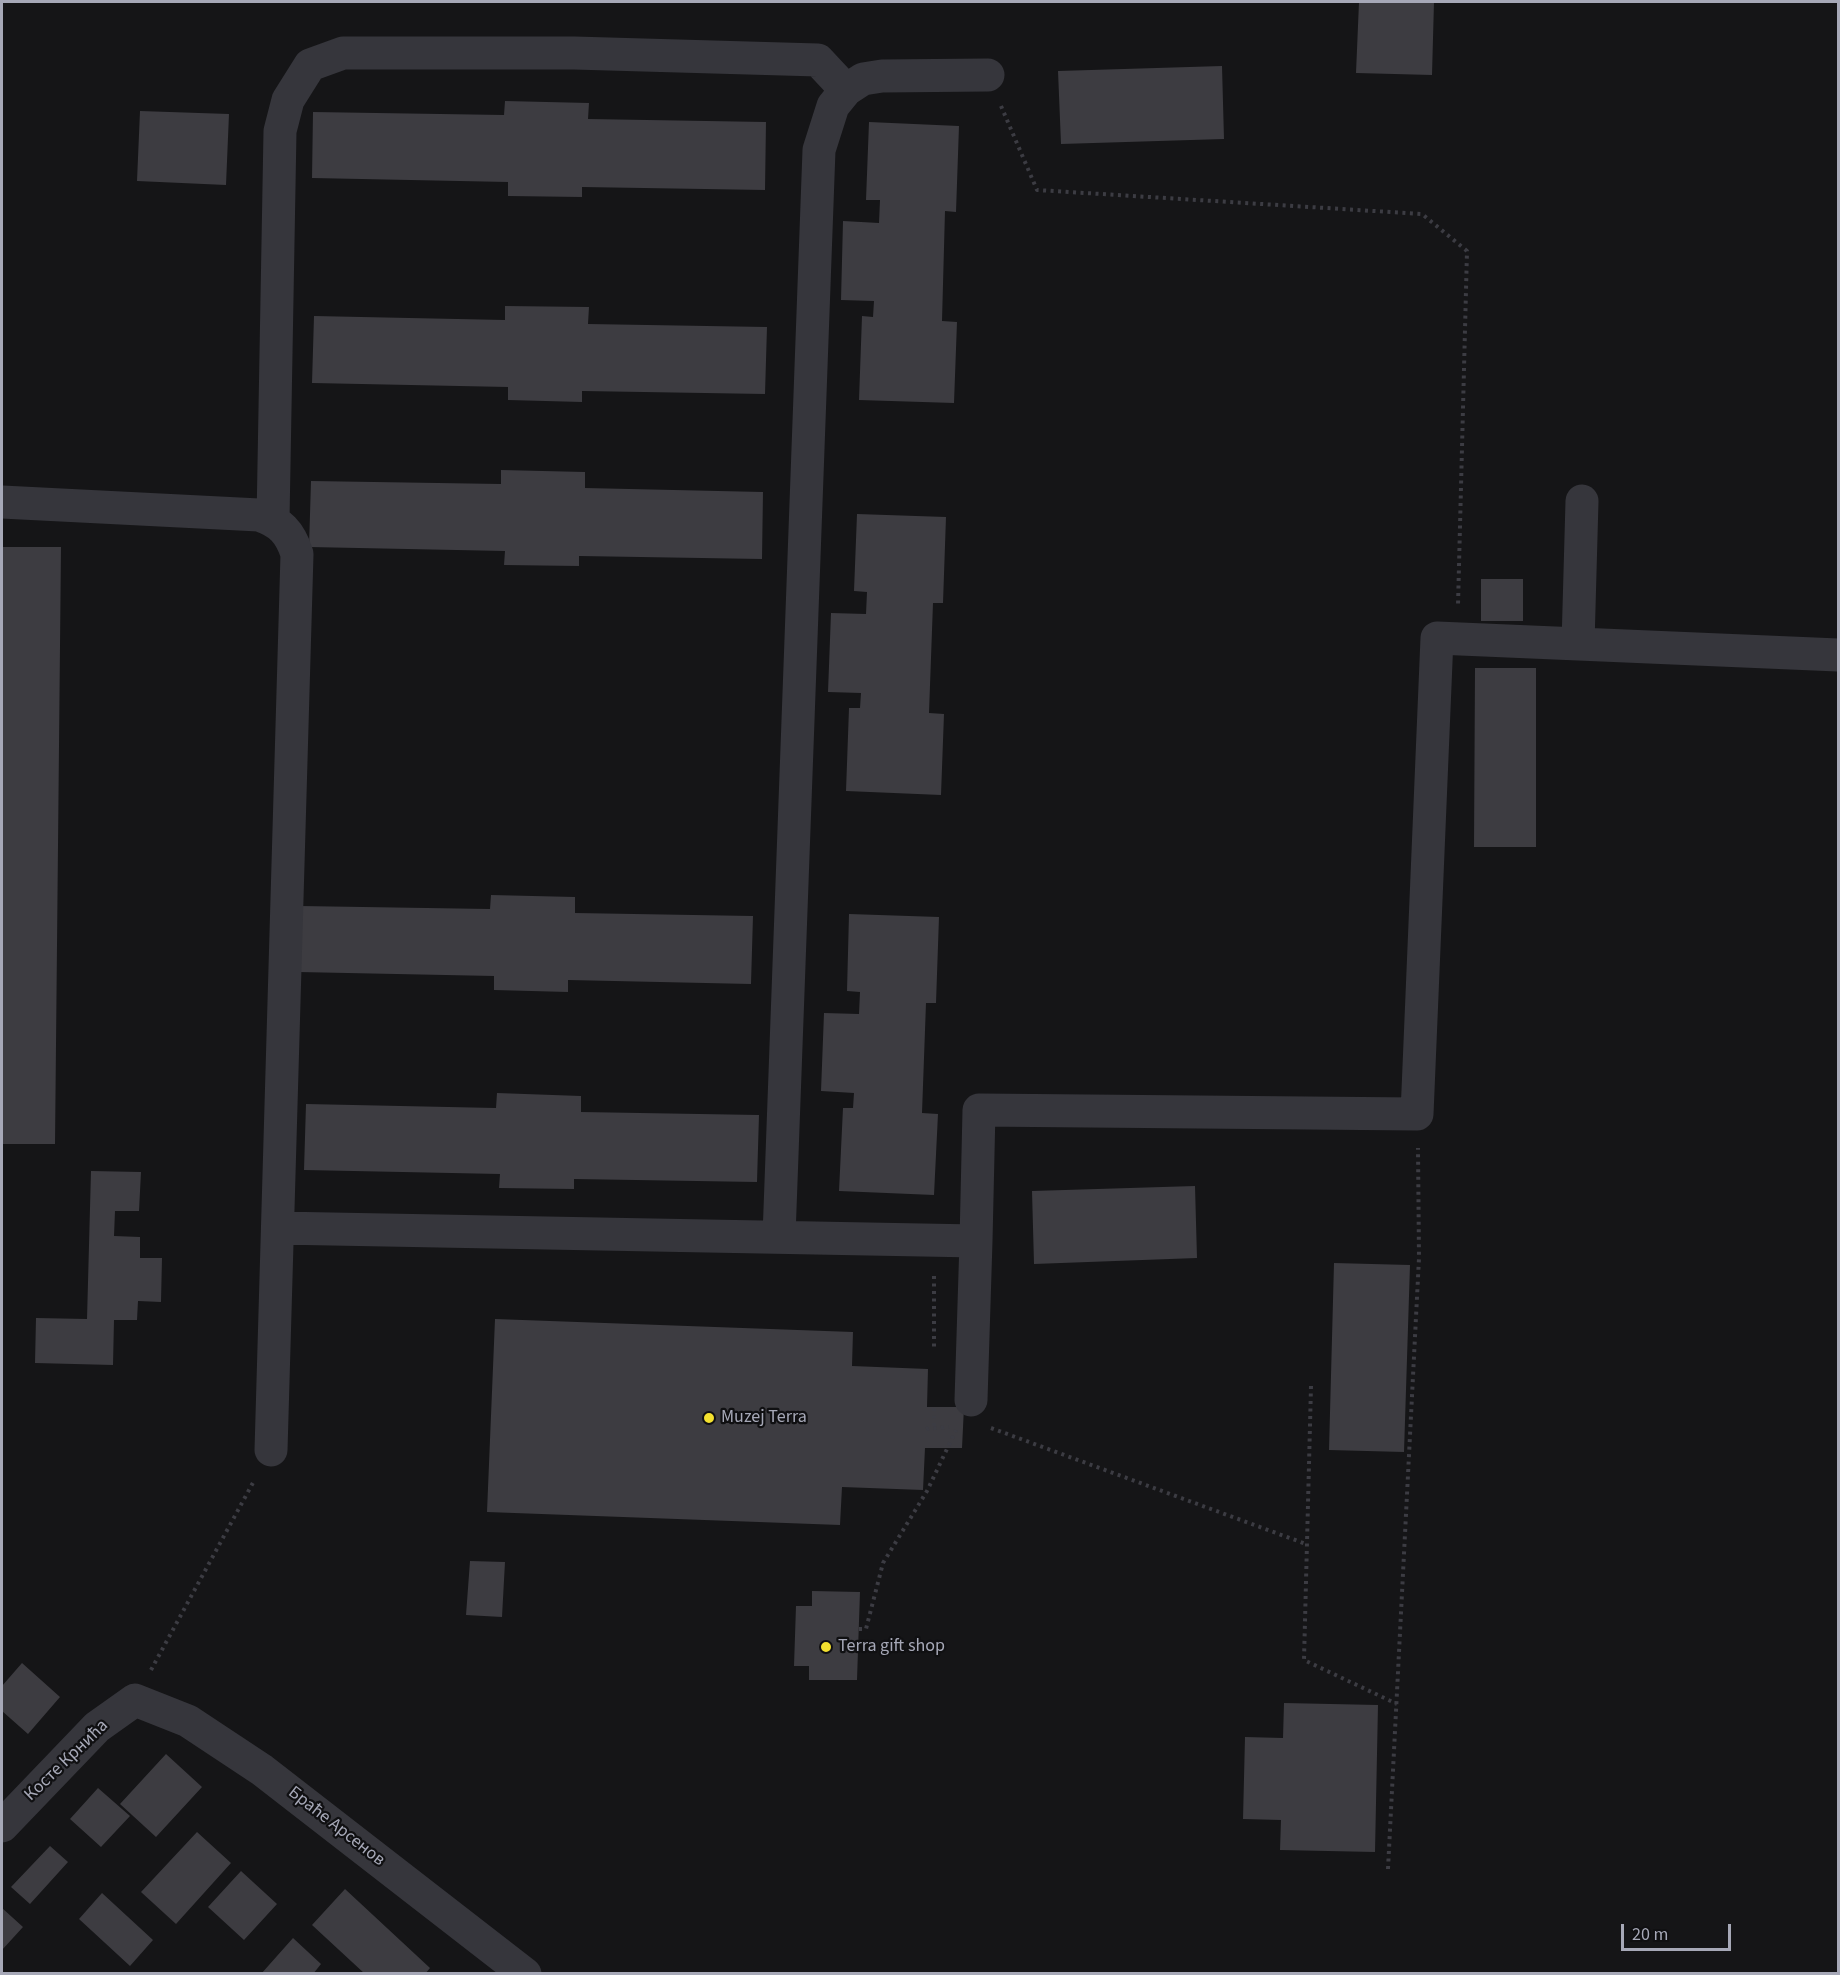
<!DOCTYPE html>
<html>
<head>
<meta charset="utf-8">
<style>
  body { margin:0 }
  #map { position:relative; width:1840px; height:1975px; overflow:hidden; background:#151517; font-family:"Source Sans 3",sans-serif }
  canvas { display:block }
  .frame { position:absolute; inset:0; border:3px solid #a6a8b7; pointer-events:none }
  .scale { position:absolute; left:1621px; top:1924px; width:110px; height:27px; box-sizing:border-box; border:3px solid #a6a8b7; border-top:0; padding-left:8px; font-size:18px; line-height:21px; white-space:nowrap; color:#a6a8b7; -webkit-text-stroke:4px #101012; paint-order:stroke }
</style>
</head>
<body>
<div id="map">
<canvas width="1840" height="1975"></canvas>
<div class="frame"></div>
<div class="scale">20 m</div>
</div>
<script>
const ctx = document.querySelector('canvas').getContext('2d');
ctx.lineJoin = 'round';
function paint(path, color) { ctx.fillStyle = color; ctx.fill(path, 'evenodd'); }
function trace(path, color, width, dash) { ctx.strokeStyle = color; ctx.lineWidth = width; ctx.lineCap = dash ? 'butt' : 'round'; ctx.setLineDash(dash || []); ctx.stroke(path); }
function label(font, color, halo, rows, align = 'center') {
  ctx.font = font + ' "Source Sans 3",sans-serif'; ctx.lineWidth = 4.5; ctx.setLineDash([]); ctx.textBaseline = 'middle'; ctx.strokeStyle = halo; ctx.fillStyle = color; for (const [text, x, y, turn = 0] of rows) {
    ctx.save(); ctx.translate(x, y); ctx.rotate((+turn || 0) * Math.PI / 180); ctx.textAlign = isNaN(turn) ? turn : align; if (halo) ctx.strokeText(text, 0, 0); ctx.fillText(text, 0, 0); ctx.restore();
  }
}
const building = new Path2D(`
  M1359 2H1434L1432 75 1356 73Z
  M1222 66 1224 139 1061 144 1058 71Z
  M505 101 589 103 588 119 766 122 765 190 582 187V197L508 196V182L312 178 313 112 504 115Z
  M140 111 229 114 226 185 137 181Z
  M869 122 959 126 956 212 945 211 942 321 957 322 954 403 859 400 862 316 873 317 874 301 841 300 843 221 879 223 880 200H866Z
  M505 306 589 307 588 324 767 327 765 394 582 391V402L508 400V387L312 383 314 316 505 320Z
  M501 470 585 472V488L763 492 762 559 579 556V566L504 565 505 551 309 547 311 481 501 484Z
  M857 514 946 517 943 603H933L929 713 944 714 941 795 846 791 849 708H860L861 693 828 692 831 613 866 614 867 592 854 591Z
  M2 547H61L55 1144H2Z
  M1481 579H1523V621H1481Z
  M1475 668H1536V847H1474Z
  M491 895 575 897V913L753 916 751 984 568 980V992L494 990V976L298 972 300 906 490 909Z
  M849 914 939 917 936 1003H926L922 1113 938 1114 934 1195 839 1191 843 1108H853L854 1093 821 1091 824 1013 859 1014 860 992 847 991Z
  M497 1093 581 1096V1112L759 1115 757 1182 574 1179V1189L499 1188 500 1174 304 1170 306 1104 496 1108Z
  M91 1171 141 1172 139 1211H115L114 1236 140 1237V1258H162L161 1302 138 1301 137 1320H114L113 1365 35 1363 36 1318 87 1319Z
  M1195 1186 1197 1258 1034 1264 1032 1191Z
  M1334 1263 1410 1265 1404 1452 1329 1450Z
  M495 1319 853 1332 852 1366 928 1369 927 1407H964L962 1448H925L923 1490 842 1487 840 1525 487 1512Z
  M470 1561 505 1562 502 1617 466 1615Z
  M812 1591 860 1592 857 1680H809V1666H794L796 1606H812Z
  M22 1663 60 1697 28 1734 2 1711V1686Z
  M1284 1703 1378 1705 1375 1852 1280 1850 1281 1820 1243 1819 1245 1737 1283 1738Z
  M166 1754 202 1787 156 1837 120 1804Z
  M98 1788 130 1816 101 1847 70 1819Z
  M197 1832 231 1863 176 1924 141 1892Z
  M50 1846 68 1862 30 1904 11 1887Z
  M241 1871 277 1904 244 1940 208 1907Z
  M345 1889 430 1968 425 1974H365L312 1925Z
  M102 1893 153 1940 130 1966 79 1919Z
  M2 1908 23 1927 2 1950Z
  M293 1938 321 1964 313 1974H261Z`);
const path = new Path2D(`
  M1001 106 1037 190 1422 214 1467 251 1458 605
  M934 1276V1349
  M1311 1386 1304 1660 1397 1704
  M934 1408V1428
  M991 1428 1306 1544
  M926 1429 949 1427
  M859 1629H866L883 1563 927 1491 956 1430
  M151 1670 255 1479
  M1388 1869 1419 1258 1418 1148`);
const minor = new Path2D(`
  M2 502 259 515C280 522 290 532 297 554L271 1450
  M273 520 280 131 288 100 310 65 343 53H574L818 60 846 90
  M1578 644 1582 501
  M278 1228 976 1241 979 1110 1417 1114 1437 638 1838 655
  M779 1236 819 150 833 106 846 90 863 79 882 76 988 75
  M971 1400 976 1241
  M2 1826 97 1727 135 1700 188 1721 262 1770 525 1974`);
const markers = [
  [709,1418,6,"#f4e12f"],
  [826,1647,6,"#f4e12f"]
];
const poiNames = [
  ["Muzej Terra",721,1418],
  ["Terra gift shop",838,1647]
];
const streetNames = [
  ["Косте Крнића",67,1761,-44],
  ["Браће Арсенов",336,1827,38]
];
paint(building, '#3d3c41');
trace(path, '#3c3c43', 4, [3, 4.5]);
trace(minor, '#36363c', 33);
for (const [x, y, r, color] of markers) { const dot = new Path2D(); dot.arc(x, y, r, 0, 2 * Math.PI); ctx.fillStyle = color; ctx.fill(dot); trace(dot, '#101012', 2); }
label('18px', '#a6a8b7', '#101012', poiNames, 'left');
label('18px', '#a6a8b7', '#101012', streetNames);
</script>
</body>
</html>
